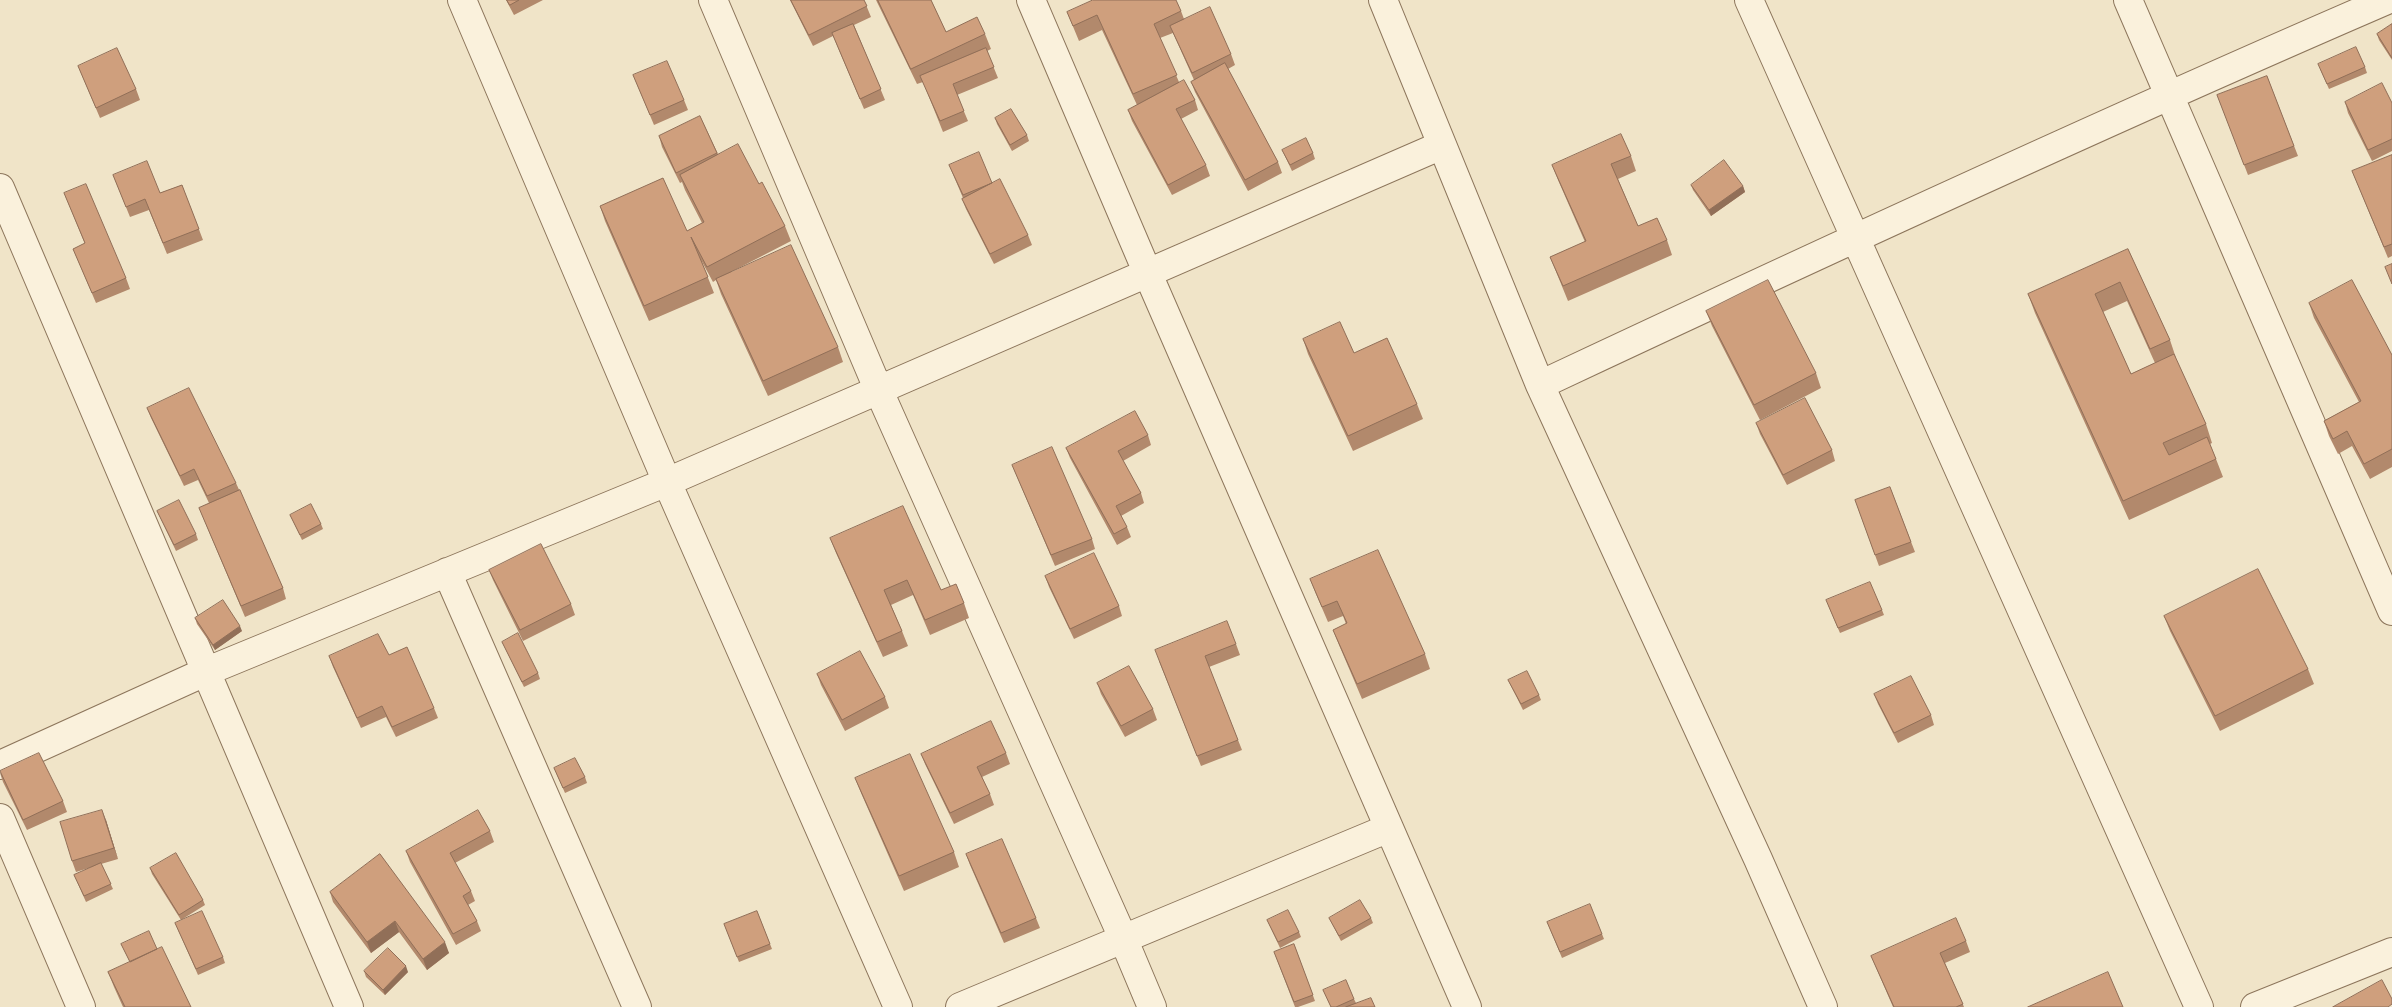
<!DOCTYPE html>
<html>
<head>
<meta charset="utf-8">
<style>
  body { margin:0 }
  canvas { display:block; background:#f0e4c8 }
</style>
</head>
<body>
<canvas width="2392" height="1007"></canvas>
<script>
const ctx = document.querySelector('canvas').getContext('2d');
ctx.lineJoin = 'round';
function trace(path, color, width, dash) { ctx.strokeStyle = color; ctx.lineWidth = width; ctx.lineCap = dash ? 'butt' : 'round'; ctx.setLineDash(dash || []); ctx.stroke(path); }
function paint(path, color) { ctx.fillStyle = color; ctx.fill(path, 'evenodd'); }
const minor = new Path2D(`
  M462 0 667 482 898 1007
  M713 0 879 391 1123 938 1152 1007
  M1031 0 1148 274 1467 1007
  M1383 0 1540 385 1758 859 1823 1007
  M1749 0 2199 1007
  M2128 0 2392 611
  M0 188 349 1007
  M1540 385C1821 253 2102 123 2387 0
  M447 572 637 1007
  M0 765 205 672 667 482 1442 145
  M0 818 81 1007
  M960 1007 1389 828
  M2255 1007 2392 952`);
const wall = new Path2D(`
  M506 0H543L514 15Z
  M790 0H864L871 17 854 25 885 100 864 109 833 36 813 46Z
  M876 0H931L946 32 985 34 991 49 987 51 998 78 957 95 968 121 943 132 923 82 917 84Z
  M1181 11 1184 19 1231 54 1235 65 1228 69 1278 162 1282 173 1248 191 1195 92 1191 82 1194 80 1173 33 1160 38 1179 82 1195 100 1198 110 1181 119 1206 165 1210 176 1172 195 1132 121 1128 110 1137 105 1102 30 1079 41 1067 12Z
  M2392 24V60L2379 40 2377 34Z
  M78 66 136 89 140 100 100 118Z
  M2365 67 2367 73 2329 89 2320 69Z
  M633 75 684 100 688 110 654 125Z
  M2267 76 2298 156 2248 175 2217 95Z
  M2345 102 2392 103V151L2372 161 2348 113Z
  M700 116 718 154 759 184 785 226 791 241 731 272 838 347 843 362 768 396 721 294 716 280 713 282 701 260 714 293 649 321 605 221 600 206 687 231 702 223 685 190 682 182 680 183 662 147 659 136Z
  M995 118 1027 135 1029 141 1012 151 997 124Z
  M1282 150 1313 153 1315 159 1292 171Z
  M2392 155V256L2388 258 2352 171Z
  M1631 156 1636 171 1618 179 1638 226 1667 240 1672 255 1568 301 1550 257 1585 242 1558 180 1552 165Z
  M949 165 993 183 1028 235 1032 245 994 264 966 209 962 199 963 198Z
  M113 175 160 193 182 185 203 240 167 254 149 210 130 217Z
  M1691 185 1743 186 1745 192 1711 216 1693 190Z
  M64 193 126 278 130 289 96 303 73 249 85 244Z
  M2128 249 2170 340 2176 358V359L2206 424 2212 443 2210 444 2216 459 2223 477 2129 520 2035 313 2028 294ZM2127 301 2155 363 2131 374 2103 312Z
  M2309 303 2392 355V467L2370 479 2352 446 2338 454 2329 436 2324 421 2359 402 2314 318Z
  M1706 311 1816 373 1821 388 1760 420 1712 326Z
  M1303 339 1354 353 1417 404 1423 419 1353 451 1308 354Z
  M147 408 236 483 283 588 286 599 245 617 199 508 209 503 198 480 184 486 151 418Z
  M1756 423 1832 450 1835 461 1787 485 1760 434Z
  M1148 435 1151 445 1123 461 1141 493 1144 503 1121 516 1127 527 1131 537 1117 545 1070 458 1066 448Z
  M1012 465 1092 539 1095 549 1055 566Z
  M1890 487 1915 552 1879 566 1855 500Z
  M157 511 196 534 198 540 176 551Z
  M290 515 321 524 323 529 302 540Z
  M830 538 941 590 964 603 969 618 930 635 913 595 891 605 902 631 908 646 883 657 836 553Z
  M489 570 571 604 575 615 523 641 493 580Z
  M1045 576 1119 606 1122 616 1074 639 1049 587Z
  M1310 579 1425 654 1430 669 1362 699 1339 645 1333 630 1346 624 1343 616 1328 622 1316 594Z
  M1828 605 1882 610 1884 615 1840 633Z
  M2164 616 2308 669 2314 684 2220 731 2170 631Z
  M195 618 242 631 215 650 197 624Z
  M502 642 538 673 540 679 524 687Z
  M1236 644 1240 655 1209 667 1242 750 1201 766 1159 661Z
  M389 655 434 708 438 718 396 737 386 717 361 728 333 667 329 656Z
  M817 674 885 697 889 708 845 731 821 685Z
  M1508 680 1539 695 1541 700 1523 710Z
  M1097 683 1153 709 1157 720 1125 737 1101 694Z
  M1874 694 1931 715 1934 725 1898 743 1878 704Z
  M1006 753 1010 764 982 777 990 794 994 805 954 824 925 764 921 754Z
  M554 768 585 777 587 783 565 793Z
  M0 773 63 801 67 812 27 830 3 782Z
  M855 778 954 852 959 867 904 891 861 793Z
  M106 820 118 859 101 864 113 889 86 902 74 875 92 867 76 872 72 861Z
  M490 831 494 842 455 863 471 891 475 901 468 905 477 921 481 931 456 945 410 862 406 851Z
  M380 854 449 953 427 970 399 932 371 953 333 902 330 892Z
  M966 854 1036 918 1040 928 1004 943 970 865Z
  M150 868 203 900 205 905 181 920 152 874Z
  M757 911 772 949 739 962 724 924Z
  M1329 918H1371L1373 923 1341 941Z
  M1267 920 1299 932 1301 937 1280 948Z
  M1547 922 1602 934 1604 939 1562 958Z
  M175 923 223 957 225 963 198 975Z
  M1966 941 1970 952 1945 963 1964 1007H1893L1871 956Z
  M121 944 157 949 191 1007H123L114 987 108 972 130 962Z
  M1294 944 1315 1001 1298 1007H1295L1274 952Z
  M364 971 408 972 385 995 366 977Z
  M1323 990 1354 999 1356 1003 1375 1007H1331Z`);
const shadedWall = new Path2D(`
  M1743 186 1745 192 1711 216 1709 210Z
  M240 626 242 631 215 650 213 645Z
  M102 810 106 820 118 859 114 848Z
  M395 921 399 932 371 953 367 942Z
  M445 942 449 953 427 970 423 959Z
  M406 966 408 972 385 995 383 990Z`);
const building = new Path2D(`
  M507 0H519L510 5Z
  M791 0H864L867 6 809 35Z
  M878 0H931L946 32 977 17 985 34 911 69Z
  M1093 0H1176L1181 11 1154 24 1177 75 1133 94 1097 15 1073 26 1067 12Z
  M1210 7 1231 54 1192 73 1170 26Z
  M853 24 881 89 860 99 832 33Z
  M2392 24V58L2377 34Z
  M2356 47 2365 67 2327 84 2318 64Z
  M117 48 136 89 96 108 78 66Z
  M986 48 994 67 953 84 964 111 940 121 920 76Z
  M667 61 684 100 650 115 633 75Z
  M1225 63 1278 162 1245 180 1191 82Z
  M2267 76 2294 146 2244 165 2217 95Z
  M1184 80 1195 100 1176 109 1206 165 1168 185 1128 110Z
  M2382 83 2392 103V139L2368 150 2345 102Z
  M1011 109 1027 135 1010 145 995 118Z
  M700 116 717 153 676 173 659 136Z
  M1621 134 1631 156 1611 164 1638 226 1657 218 1667 240 1563 286 1550 257 1586 241 1552 165Z
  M1306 138 1313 153 1290 165 1282 150Z
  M738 144 759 184 762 182 785 226 707 267 691 237 708 277 644 306 600 206 663 178 687 231 704 222 680 175Z
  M979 152 992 183 963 195 949 165Z
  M2392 155V244L2384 247 2352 171Z
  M1724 160 1743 186 1709 210 1691 185Z
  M147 161 160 193 182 185 199 229 163 243 145 199 126 207 113 175Z
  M1000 179 1028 235 990 254 962 199Z
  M86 184 126 278 92 293 73 249 85 243 64 193Z
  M791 245 838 347 763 381 716 279Z
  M2128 249 2170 340 2150 349 2120 282 2095 294 2131 374 2174 354 2206 424 2163 443 2169 455 2207 437 2216 459 2123 501 2028 294Z
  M2392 264V284L2385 267Z
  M1768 280 1816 373 1754 405 1706 311Z
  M2352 280 2392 355V449L2364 464 2347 431 2333 439 2324 421 2361 401 2309 303Z
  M1340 322 1354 353 1387 338 1417 404 1348 436 1303 339Z
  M189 388 236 483 207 496 194 469 180 476 147 408Z
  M1805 398 1832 450 1783 475 1756 423Z
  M1135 411 1148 435 1118 451 1141 493 1116 506 1127 527 1114 534 1066 448Z
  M1052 447 1092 539 1051 555 1012 465Z
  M1890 487 1911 542 1875 555 1855 500Z
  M240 490 283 588 241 606 199 508Z
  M179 500 196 534 174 545 157 511Z
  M311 504 321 524 300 535 290 515Z
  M903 506 941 590 956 584 964 603 925 620 907 580 884 590 902 631 877 642 830 538Z
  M541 544 571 604 520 630 489 570Z
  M1378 550 1425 654 1357 684 1333 630 1347 623 1337 601 1322 607 1310 579Z
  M1094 553 1119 606 1070 629 1045 576Z
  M2258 569 2308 669 2215 716 2164 616Z
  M1870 582 1882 610 1838 628 1826 600Z
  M223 600 240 626 213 645 195 618Z
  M1227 621 1236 644 1205 656 1238 740 1197 756 1155 650Z
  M518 633 538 673 522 682 502 642Z
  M378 634 389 655 407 647 434 708 392 727 382 706 357 718 329 656Z
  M860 651 885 697 842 720 817 674Z
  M1129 666 1153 709 1121 726 1097 683Z
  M1527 671 1539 695 1521 704 1508 680Z
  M1911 676 1931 715 1894 733 1874 694Z
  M991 721 1006 753 977 767 990 794 950 813 921 754Z
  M39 753 63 801 23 820 0 771Z
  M910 754 954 852 899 876 855 778Z
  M575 758 585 777 563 788 554 768Z
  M102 810 114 848 72 861 60 822Z
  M478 810 490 831 450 853 471 891 463 896 477 921 453 934 406 851Z
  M1002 839 1036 918 1001 933 966 854Z
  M176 853 203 900 179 915 150 868Z
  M380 854 445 942 423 959 395 921 367 942 330 892Z
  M101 863 111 884 84 896 74 875Z
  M1360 900 1371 918 1339 936 1329 918Z
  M1590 904 1602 934 1560 952 1547 922Z
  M1288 910 1299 932 1278 942 1267 920Z
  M202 911 223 957 196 969 175 923Z
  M757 911 770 944 737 957 724 924Z
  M1956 918 1966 941 1940 953 1963 1004 1956 1007H1894L1871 956Z
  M149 931 157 949 130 962 121 944Z
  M1294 944 1313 995 1294 1002 1274 952Z
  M162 947 191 1007H125L108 972Z
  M388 948 406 966 383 990 364 971Z
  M2108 972 2123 1007H2028Z
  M1346 980 1354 999 1336 1007H1331L1323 990Z
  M2382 980 2392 999V1004L2388 1007H2333Z
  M1371 998 1375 1007H1346Z`);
trace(minor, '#8d765c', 30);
trace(minor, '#faf1dc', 28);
paint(wall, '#b2896c');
paint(shadedWall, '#916f58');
paint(building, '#cf9f7d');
trace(building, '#916f58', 1);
</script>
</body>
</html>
